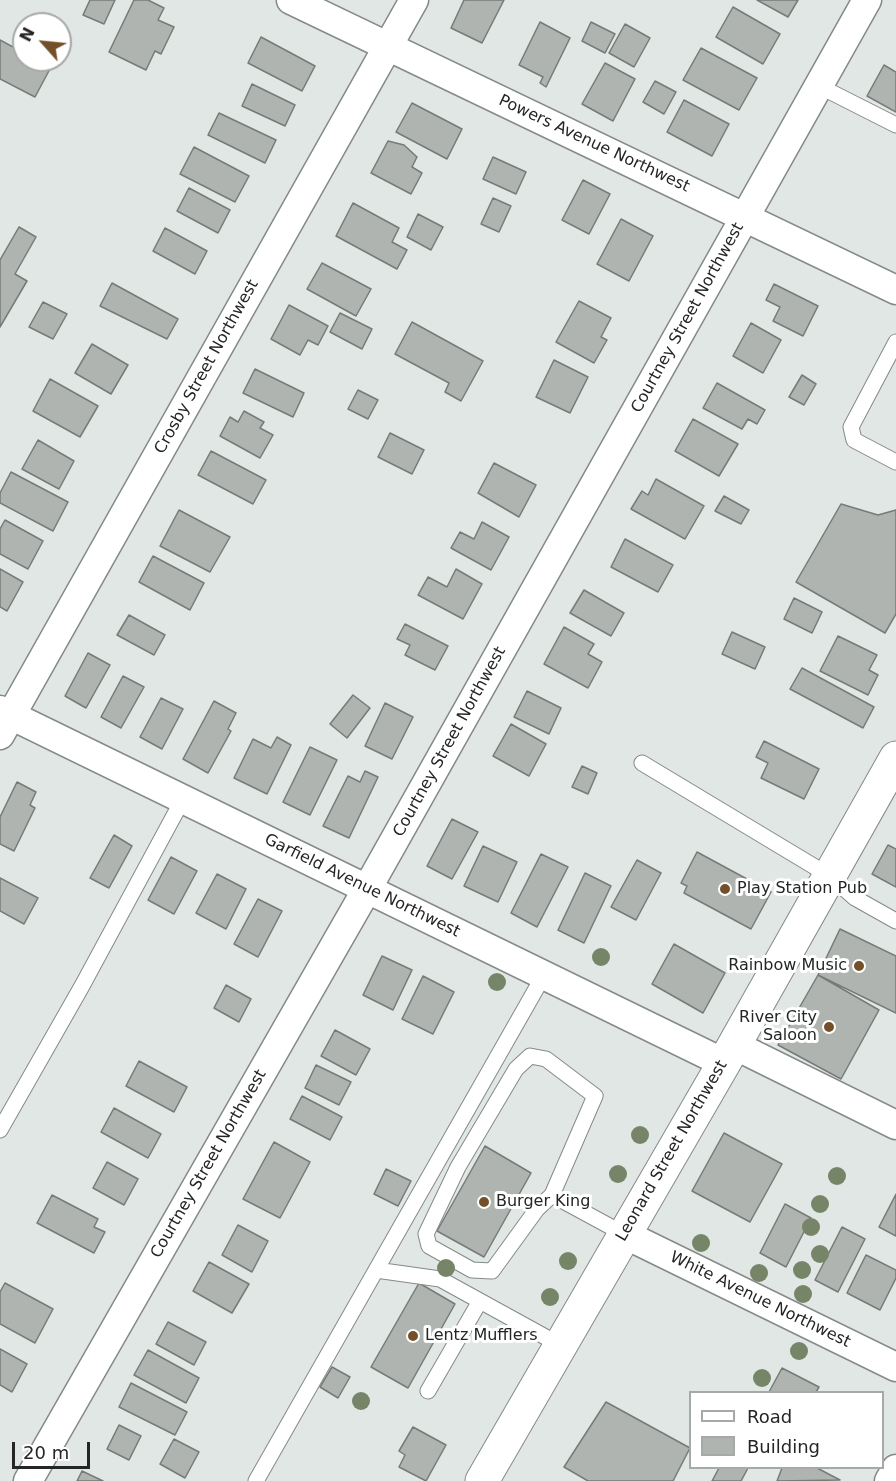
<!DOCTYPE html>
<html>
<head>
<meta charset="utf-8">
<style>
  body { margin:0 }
  #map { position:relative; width:896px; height:1481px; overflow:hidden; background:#e1e7e5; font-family:"DejaVu Sans",sans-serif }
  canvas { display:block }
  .legend { position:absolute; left:689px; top:1391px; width:195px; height:78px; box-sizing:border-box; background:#fff; border:2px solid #a7a8a8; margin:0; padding:8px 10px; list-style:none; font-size:18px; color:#232625 }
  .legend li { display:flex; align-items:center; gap:12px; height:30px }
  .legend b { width:30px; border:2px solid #a7a8a8 }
  .north { position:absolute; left:12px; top:12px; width:60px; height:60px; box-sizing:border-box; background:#fff; border:2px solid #a7a8a8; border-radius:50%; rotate:297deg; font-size:16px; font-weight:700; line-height:24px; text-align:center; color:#232625 }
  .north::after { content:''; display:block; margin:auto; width:21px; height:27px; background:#74502a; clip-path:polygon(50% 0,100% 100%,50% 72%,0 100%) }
  .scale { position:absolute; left:12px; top:1442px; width:78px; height:27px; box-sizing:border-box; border:3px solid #232625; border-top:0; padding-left:8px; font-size:18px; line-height:21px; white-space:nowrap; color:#232625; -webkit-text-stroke:4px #fff; paint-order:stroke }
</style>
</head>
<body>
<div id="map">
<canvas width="896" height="1481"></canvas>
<ul class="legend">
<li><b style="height:8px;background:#fff"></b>Road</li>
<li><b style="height:16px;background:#afb4b0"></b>Building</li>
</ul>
<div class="north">N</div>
<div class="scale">20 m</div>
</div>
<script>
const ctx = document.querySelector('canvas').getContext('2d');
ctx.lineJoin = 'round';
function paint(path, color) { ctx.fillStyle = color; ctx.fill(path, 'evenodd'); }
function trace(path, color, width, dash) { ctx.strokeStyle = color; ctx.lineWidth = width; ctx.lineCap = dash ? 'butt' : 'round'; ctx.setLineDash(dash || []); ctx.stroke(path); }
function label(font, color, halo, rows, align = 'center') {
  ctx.font = font + ' "DejaVu Sans",sans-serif'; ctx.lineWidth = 6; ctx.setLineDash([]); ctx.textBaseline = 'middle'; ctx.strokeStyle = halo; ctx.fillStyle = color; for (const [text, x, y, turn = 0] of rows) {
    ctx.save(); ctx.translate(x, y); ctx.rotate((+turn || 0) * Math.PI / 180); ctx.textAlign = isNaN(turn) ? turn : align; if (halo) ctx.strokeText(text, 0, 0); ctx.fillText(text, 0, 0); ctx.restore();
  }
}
const building = new Path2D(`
  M90 0H115L104 24 83 15Z
  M134 0H148L164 8 158 20 174 27 161 54 155 51 146 70 109 52Z
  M464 0H504L482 43 451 28Z
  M757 0H798L788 17Z
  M733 7 780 34 763 64 716 37Z
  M540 22 570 38 546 87 540 83 543 77 519 65Z
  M591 22 615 34 605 53 582 41Z
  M625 24 650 38 634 67 609 53Z
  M261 37 315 66 302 91 248 63Z
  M0 40 24 53V60H38L51 67 35 97 0 79Z
  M701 48 757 78 739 110 683 80Z
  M605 63 635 79 613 121 582 104Z
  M884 65 896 72V112L867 96Z
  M655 81 676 92 664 114 643 102Z
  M252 84 295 105 285 126 242 106Z
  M684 100 729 124 712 156 667 132Z
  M412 103 462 129 447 159 396 132Z
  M219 113 276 140 265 163 208 135Z
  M388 141 404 145 417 157 412 167 422 173 411 194 371 173Z
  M194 147 249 176 235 202 180 174Z
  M493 157 526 172 516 194 483 179Z
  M583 180 610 194 589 234 562 220Z
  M189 188 230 210 218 233 177 211Z
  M493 198 511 206 499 232 481 224Z
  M353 203 399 228 392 242 407 250 397 269 336 236Z
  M418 214 443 227 431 250 407 237Z
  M621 219 653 236 629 281 597 264Z
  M19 227 36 237 15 274 27 281 0 327V260Z
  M165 228 207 251 195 274 153 251Z
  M322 263 371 289 356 316 307 289Z
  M112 283 178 319 167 339 100 306Z
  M774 284 818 306 803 336 773 321 780 307 766 300Z
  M579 301 611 318 601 337 607 340 594 363 556 342Z
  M43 302 67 314 53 339 29 327Z
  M289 305 328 326 318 345 308 340 300 355 271 339Z
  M340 313 372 329 362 349 330 332Z
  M412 322 483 361 461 401 445 392 449 383 395 354Z
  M751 323 781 340 763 373 733 356Z
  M92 344 128 365 111 394 75 373Z
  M554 360 588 377 570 413 536 397Z
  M255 369 304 393 293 417 243 393Z
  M802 375 816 384 804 405 789 397Z
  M50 379 98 406 80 437 33 411Z
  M717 383 765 410 757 424 748 419 742 429 703 408Z
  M358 390 378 400 368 419 348 409Z
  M244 411 264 422 260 428 273 435 260 458 220 436 230 417 238 422Z
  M693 419 738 444 719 476 675 451Z
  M390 433 424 450 412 474 378 457Z
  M38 440 74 461 59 489 22 469Z
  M211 451 266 480 253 504 198 475Z
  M494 463 536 485 519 517 478 493Z
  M11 472 68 502 53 531 0 503V493Z
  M656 479 704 506 685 539 631 509 642 491 648 495Z
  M724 496 749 510 741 524 715 511Z
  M841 504 878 515 896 510V614L885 633 796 582Z
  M179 510 230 537 210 572 160 546Z
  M5 520 43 541 28 569 0 554V529Z
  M482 522 509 537 491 570 451 548 460 532 474 539Z
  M625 539 673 565 658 592 611 567Z
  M153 556 204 583 190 610 139 582Z
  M0 569 23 582 7 611 0 607Z
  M456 569 482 584 463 619 418 595 428 577 447 587Z
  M584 590 624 613 611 636 570 613Z
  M794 598 822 612 812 633 784 619Z
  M129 615 165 635 154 655 117 635Z
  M405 624 448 646 435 670 405 655 410 645 397 639Z
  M564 627 594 644 588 654 602 662 588 688 544 664Z
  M732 632 765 647 755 669 722 654Z
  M838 636 877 655 869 670 878 675 868 695 820 671Z
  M88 653 110 665 86 708 65 696Z
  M802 668 874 707 863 728 790 689Z
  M123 676 144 687 121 728 101 717Z
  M527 691 561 708 549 734 514 717Z
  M353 695 370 708 347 738 330 724Z
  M161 698 183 709 162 749 140 737Z
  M214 701 236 713 228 729 231 731 208 773 183 759Z
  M385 703 413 717 392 759 365 746Z
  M511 724 546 744 529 776 493 756Z
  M277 737 291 745 267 794 234 778 253 739 271 748Z
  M764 741 819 769 804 799 761 778 768 763 756 757Z
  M310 747 337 760 310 815 283 802Z
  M582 766 597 773 588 794 572 787Z
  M365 771 378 777 349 838 323 826 348 776 360 782Z
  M17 782 36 792 30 805 35 808 14 851 0 844V817Z
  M452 819 478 832 452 879 427 866Z
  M114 835 132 846 109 888 90 878Z
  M888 845 896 849V887L872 874Z
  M483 846 517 862 498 902 464 886Z
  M697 852 771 892 751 929 684 893 687 886 681 883Z
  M541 854 568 867 537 927 511 913Z
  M171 857 197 871 174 914 148 900Z
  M637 860 661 873 636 920 611 907Z
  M585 873 611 886 584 943 558 930Z
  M217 874 246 889 226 929 196 913Z
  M0 878 38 898 24 924 0 911Z
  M258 899 282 911 258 957 234 944Z
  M840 929 896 956V1013L818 975Z
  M674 944 725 973 703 1013 652 984Z
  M382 956 412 970 393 1010 363 995Z
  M818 975 879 1010 841 1079 778 1045Z
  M423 976 454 992 433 1034 402 1019Z
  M226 985 251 999 239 1022 214 1008Z
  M335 1030 370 1049 356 1075 321 1056Z
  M139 1061 187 1087 174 1112 126 1086Z
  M316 1065 351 1082 339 1105 305 1088Z
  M302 1096 342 1117 330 1140 290 1119Z
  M114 1108 161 1134 148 1158 101 1132Z
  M724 1133 782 1164 750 1222 692 1191Z
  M274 1142 310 1162 280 1218 243 1199Z
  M485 1146 531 1173 484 1257 437 1231Z
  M107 1162 138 1179 124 1205 93 1188Z
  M386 1169 411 1181 398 1206 374 1194Z
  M896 1194V1236L879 1227Z
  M52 1195 98 1219 94 1227 105 1232 94 1253 37 1223Z
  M785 1204 811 1218 786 1267 760 1253Z
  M238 1225 268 1241 252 1272 222 1255Z
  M842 1227 865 1239 838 1292 815 1280Z
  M866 1255 896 1270V1278L880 1310 847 1293Z
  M209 1262 249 1284 232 1313 193 1291Z
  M5 1283 53 1309 35 1343 0 1324V1292Z
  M419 1283 455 1304 408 1388 371 1367Z
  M168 1322 206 1342 194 1365 156 1344Z
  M0 1349 27 1364 12 1392 0 1385Z
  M148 1350 199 1378 186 1403 134 1375Z
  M332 1367 350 1377 338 1398 320 1387Z
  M782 1368 819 1387 816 1392H769Z
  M131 1383 187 1412 175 1435 119 1407Z
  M606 1402 690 1448 673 1481H588L564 1467Z
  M119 1425 141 1436 129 1460 107 1449Z
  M413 1427 446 1445 426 1481 399 1467 405 1455 399 1451Z
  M174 1439 199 1452 185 1478 160 1464Z
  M719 1468H748L741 1481H712Z
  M782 1468H817L840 1480 777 1481Z
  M82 1471 103 1481H77Z`);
const lane = new Path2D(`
  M819 86 896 125
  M896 342 851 427 854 440 896 462
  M642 763 830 876 855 898 896 921
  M530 1056 546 1059 595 1096 552 1195 537 1209 492 1271 472 1270 429 1246 426 1234 458 1167 516 1069Z
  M0 1130 82 986 183 799
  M552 1195 624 1234
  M376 1270 440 1279 560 1345
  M428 1391 480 1301
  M256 1481 544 975`);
const street = new Path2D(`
  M291 0 896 290
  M0 710 724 1063
  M0 735 414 0
  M734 1045 896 1125
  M624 1234 896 1367
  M28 1481 367 889 867 0
  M889 1481 896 1469`);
const secondary = new Path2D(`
  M482 1481 724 1063 896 758`);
const trees = [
  [601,957],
  [497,982],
  [640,1135],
  [618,1174],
  [837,1176],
  [820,1204],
  [811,1227],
  [701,1243],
  [820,1254],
  [568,1261],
  [446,1268],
  [802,1270],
  [759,1273],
  [803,1294],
  [550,1297],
  [799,1351],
  [762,1378],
  [361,1401]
];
const markers = [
  [725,889,6,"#74502a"],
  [859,966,6,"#74502a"],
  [829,1027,6,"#74502a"],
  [484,1202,6,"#74502a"],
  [413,1336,6,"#74502a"]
];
const streetNames = [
  ["Powers Avenue Northwest",594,144,25],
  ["Courtney Street Northwest",688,318,-61],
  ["Crosby Street Northwest",207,367,-61],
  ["Courtney Street Northwest",450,742,-61],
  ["Garfield Avenue Northwest",362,886,26],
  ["Leonard Street Northwest",672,1151,-60],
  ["Courtney Street Northwest",209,1164,-60],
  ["White Avenue Northwest",760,1300,26]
];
const poiNames = [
  ["Play Station Pub",737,889],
  ["Rainbow Music",847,966,"right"],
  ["River City",817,1018,"right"],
  ["Saloon",817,1036,"right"],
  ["Burger King",496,1202],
  ["Lentz Mufflers",425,1336]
];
paint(building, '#afb4b0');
trace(building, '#777b78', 1.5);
trace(lane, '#848a88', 17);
trace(street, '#848a88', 31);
trace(secondary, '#848a88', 35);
trace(lane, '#fff', 15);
trace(street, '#fff', 28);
trace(secondary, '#fff', 33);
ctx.fillStyle = '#768467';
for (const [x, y] of trees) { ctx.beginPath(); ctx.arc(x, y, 9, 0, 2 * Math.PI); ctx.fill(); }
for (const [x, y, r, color] of markers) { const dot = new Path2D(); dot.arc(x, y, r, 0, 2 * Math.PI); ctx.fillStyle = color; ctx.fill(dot); trace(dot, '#fff', 2); }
label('16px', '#232625', '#fff', streetNames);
label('16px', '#232625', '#fff', poiNames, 'left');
</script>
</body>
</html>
